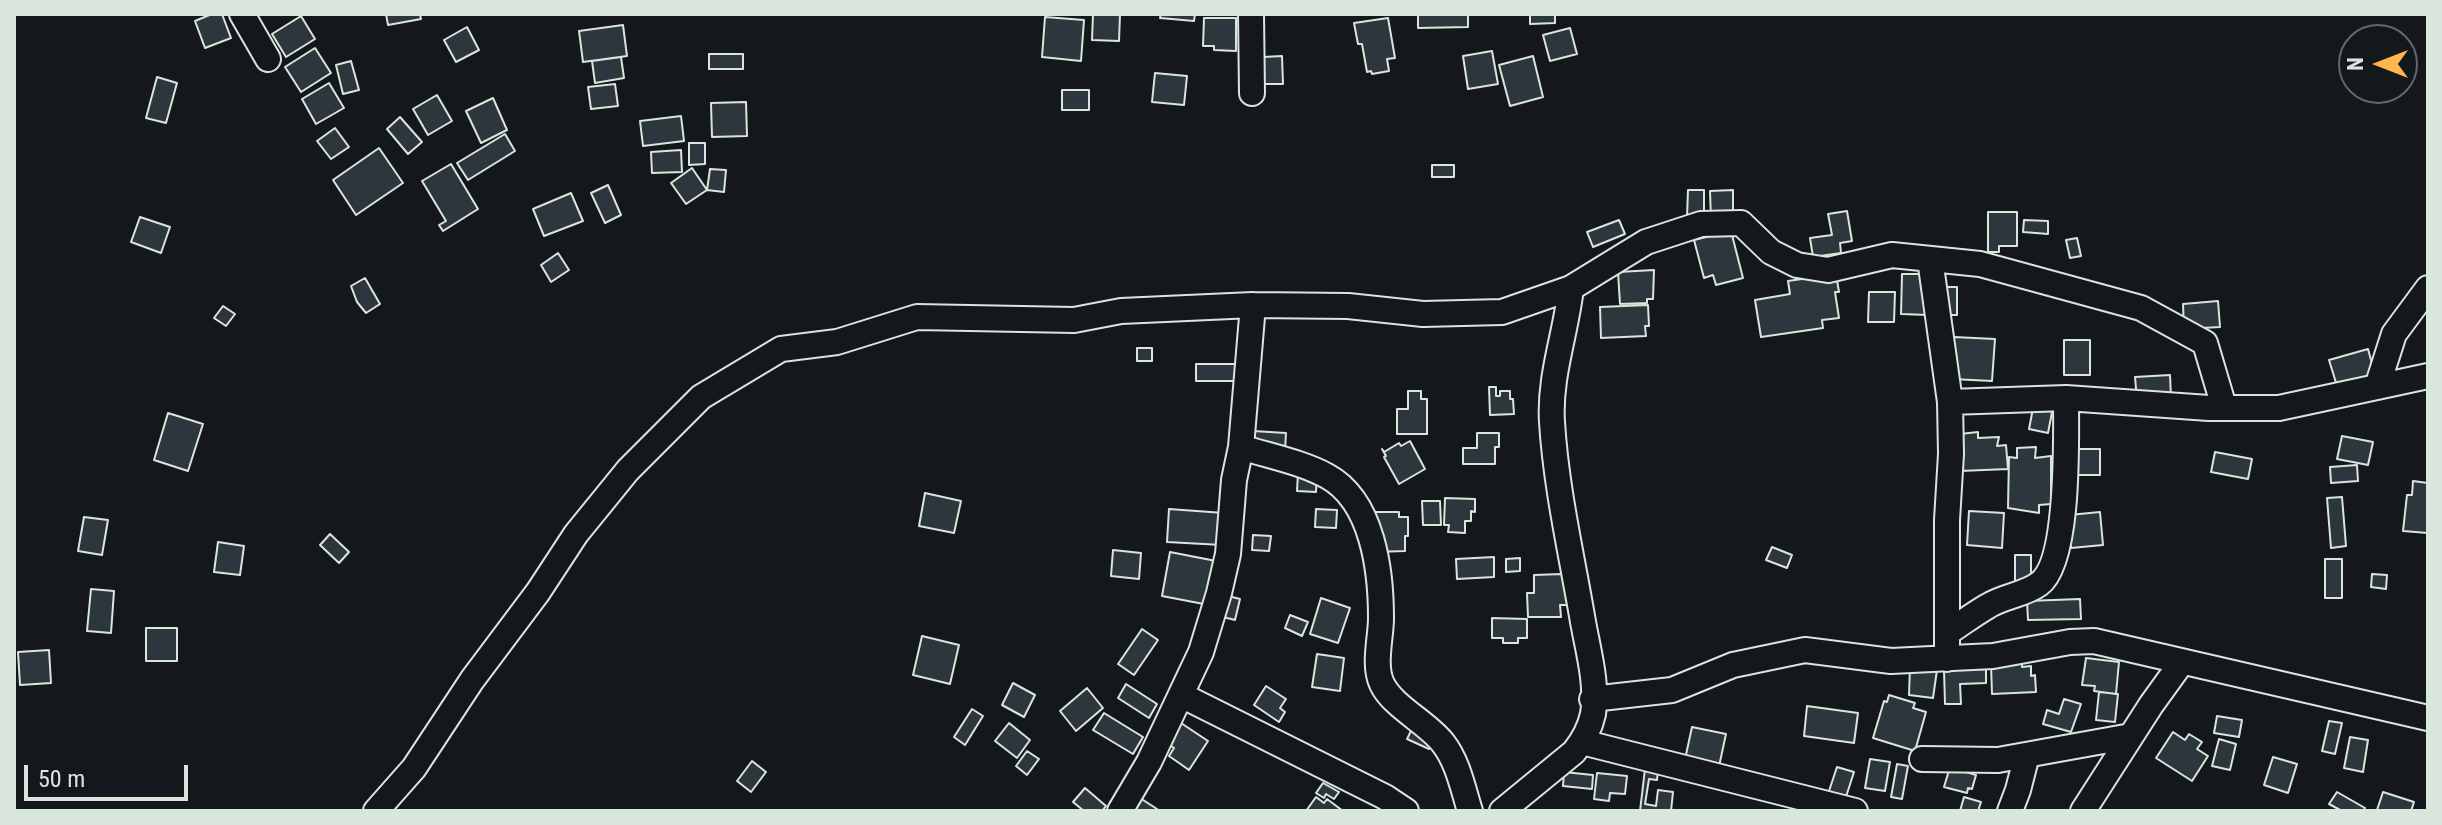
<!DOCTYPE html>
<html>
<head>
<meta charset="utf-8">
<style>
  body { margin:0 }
  #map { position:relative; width:2442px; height:825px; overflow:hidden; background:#14181c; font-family:"Roboto Condensed",sans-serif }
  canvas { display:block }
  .frame { position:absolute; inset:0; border:16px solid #d8e6dc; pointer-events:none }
  .north { position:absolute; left:2338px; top:24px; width:80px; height:80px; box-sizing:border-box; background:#14181c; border:2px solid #626a69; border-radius:50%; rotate:270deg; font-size:22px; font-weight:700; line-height:32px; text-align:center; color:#d8e6dc }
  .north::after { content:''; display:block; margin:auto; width:28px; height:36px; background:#ffb74d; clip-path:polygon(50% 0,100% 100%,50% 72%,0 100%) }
  .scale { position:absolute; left:24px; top:765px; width:164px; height:36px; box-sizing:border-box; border:4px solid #d8e6dc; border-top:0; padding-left:10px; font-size:24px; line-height:28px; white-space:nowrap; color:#d8e6dc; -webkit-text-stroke:6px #14181c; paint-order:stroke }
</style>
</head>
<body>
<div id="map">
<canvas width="2442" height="825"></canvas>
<div class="frame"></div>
<div class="north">N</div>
<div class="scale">50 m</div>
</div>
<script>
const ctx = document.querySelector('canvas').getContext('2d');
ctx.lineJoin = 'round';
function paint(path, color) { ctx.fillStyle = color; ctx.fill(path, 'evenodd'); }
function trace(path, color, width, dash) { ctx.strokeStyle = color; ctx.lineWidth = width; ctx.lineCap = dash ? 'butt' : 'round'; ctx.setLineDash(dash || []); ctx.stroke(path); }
const building = new Path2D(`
  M212 14H222L231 38 205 48 195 21Z
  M386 14H420L421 19 388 25Z
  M1093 14H1120L1119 41 1092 40Z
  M1161 14H1195L1194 21 1160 18Z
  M1418 14H1468V27L1418 28Z
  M1530 14H1555V23L1530 24Z
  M301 16 315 39 286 57 272 34Z
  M1045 17 1084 20 1081 61 1042 57Z
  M1204 18H1236V51L1214 50V46H1203Z
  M1388 18 1395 58 1387 59 1389 71 1372 74 1371 71 1367 72 1362 44H1358L1354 23Z
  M623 25 627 56 583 62 579 31Z
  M467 27 479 50 456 62 444 40Z
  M1570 28 1577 54 1550 61 1543 35Z
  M315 48 331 73 301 92 285 67Z
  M1492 51 1498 84 1468 89 1463 56Z
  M709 54H743V69H709Z
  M1282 56 1283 84H1263V57Z
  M1533 56 1543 97 1510 106 1499 65Z
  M621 57 624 78 595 83 592 61Z
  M351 61 359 90 343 94 336 65Z
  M1155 73 1187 76 1184 105 1152 102Z
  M157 77 177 83 166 123 146 118Z
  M329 83 344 108 316 124 302 99Z
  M615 84 618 106 591 109 588 87Z
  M1062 90H1089V110H1062Z
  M437 95 452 121 428 135 413 109Z
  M493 98 507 130 481 143 466 111Z
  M746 102 747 136 712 137 711 103Z
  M681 116 684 141 643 146 640 121Z
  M400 117 422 142 408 154 387 129Z
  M335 128 349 147 331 159 317 141Z
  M505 134 515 151 468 180 457 163Z
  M689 143H705V164L689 165Z
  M379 148 403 183 356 215 333 180Z
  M681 150 682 172 652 173 651 152Z
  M451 164 478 209 443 231 439 225 446 221 422 181Z
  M1432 165H1454V177H1432Z
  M692 168 707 190 686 204 671 183Z
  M710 169 726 170 724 192 707 190Z
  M608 185 621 215 605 223 591 193Z
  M1688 190H1704V218L1687 217Z
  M1733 190V219L1711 220 1710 191Z
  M571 193 583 221 544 236 533 209Z
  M1847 211 1852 241 1840 243 1841 253 1813 257 1810 238 1832 235 1828 214Z
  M1988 212H2017V246H1999V252H1988Z
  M140 217 170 227 161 253 131 242Z
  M1619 220 1625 234 1593 247 1587 232Z
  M2024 220 2048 221V234L2023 232Z
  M1731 231 1743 278 1716 285 1713 275 1704 278 1694 240Z
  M2077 238 2081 256 2070 258 2066 240Z
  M558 253 569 270 551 282 541 265Z
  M1654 270 1653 299H1647V303L1620 304 1618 272Z
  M1836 274 1839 292H1835L1839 318 1822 320 1823 328 1761 337 1755 300 1790 294 1788 281Z
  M1902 274H1929V315L1901 314Z
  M365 278 380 304 366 313 357 302 351 286Z
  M1941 287H1957V315H1941Z
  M1869 292H1895L1894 322H1868Z
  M2218 301 2220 327 2184 329 2183 304Z
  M1648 305 1649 326H1645L1646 336 1601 338 1600 307Z
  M223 306 235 314 226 326 214 318Z
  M1954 337 1995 339 1992 381 1952 379Z
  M2064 340H2090V375H2064Z
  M1137 348H1152V361H1137Z
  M2368 349 2376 378 2338 389 2329 360Z
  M1196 364H1240V381H1196Z
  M2170 375 2171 398 2137 400 2135 377Z
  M1489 387H1496V396H1500V391H1510V399H1513L1514 414 1490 415Z
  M1408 391H1421V399H1427V434H1397V409H1408Z
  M2034 403 2053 407 2048 433 2029 429Z
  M168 413 203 424 188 471 154 460Z
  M1253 431 1286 433 1285 451 1253 449Z
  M1978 432V438L1999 437 1997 446 2006 445 2008 469 1960 471V434Z
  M1477 433H1499V447H1495V464H1463V448H1477Z
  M2342 436 2373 442 2368 465 2337 459Z
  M1410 441 1425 469 1399 484 1384 457 1386 456 1382 449 1384 452 1399 443 1401 446Z
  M2036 447 2035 458 2051 456V504L2039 505V513L2008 508 2009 457 2017 458V448Z
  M2072 449H2100V475H2072Z
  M2215 452 2252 459 2248 479 2211 472Z
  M2357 465 2358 481 2331 483 2330 467Z
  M1298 473 1317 474 1316 492 1297 491Z
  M2413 481 2428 483V533L2403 531 2407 495H2412Z
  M925 493 961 501 954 533 919 526Z
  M2342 497 2346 546 2331 548 2327 498Z
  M1445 498 1475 499V512L1471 511V521H1465V533L1448 532 1449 525H1444Z
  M1422 501H1440L1441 525H1423Z
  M1169 509 1224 513 1222 545 1167 542Z
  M1316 509 1337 510 1336 528 1315 527Z
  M1969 511 2004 513 2002 548 1967 545Z
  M1375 512H1399V517H1408V536H1405V551L1375 552Z
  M2100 512 2103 545 2071 548 2069 515Z
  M84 517 108 520 102 555 78 551Z
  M330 534 349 552 339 563 320 545Z
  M1253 535 1271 536 1269 551 1252 550Z
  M218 542 244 546 240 575 214 572Z
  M1772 547 1792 555 1787 568 1766 560Z
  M1113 550 1141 553 1139 579 1111 576Z
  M1170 552 1216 561 1209 605 1162 596Z
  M2015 555H2031V585H2015Z
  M1494 557V577L1457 579 1456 559Z
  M1520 558V571L1506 572V559Z
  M2325 559H2342V598H2325Z
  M1562 574V577H1571V605H1560L1561 617H1528L1527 593H1534V575Z
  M2372 574 2387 575 2386 589 2371 587Z
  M91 589 114 591 111 633 87 631Z
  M1220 594 1240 599 1235 620 1215 615Z
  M1321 598 1350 608 1338 643 1310 634Z
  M2080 599 2081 619 2028 620 2027 601Z
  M1290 615 1308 622 1302 636 1285 628Z
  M1492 618 1527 619V638H1518V643H1503V638H1492Z
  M146 628H177V661H146Z
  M1142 629 1158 640 1134 675 1118 664Z
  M922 636 959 645 950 684 913 675Z
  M49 650 51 683 20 685 18 652Z
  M1317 654 1344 658 1340 691 1312 687Z
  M2086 658 2119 662 2116 694 2094 691 2095 686 2082 685Z
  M2022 662V667L2031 666V676L2035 675 2036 692 1992 694 1991 664Z
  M1910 667 1937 670 1933 698 1909 695Z
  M1986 669V683L1960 684 1961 704H1945L1944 670Z
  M1013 683 1035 695 1024 717 1002 705Z
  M1126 684 1157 704 1149 718 1118 698Z
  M1266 686 1286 699 1280 708 1285 712 1279 722 1254 705Z
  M1087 688 1103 708 1076 731 1060 711Z
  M2099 692 2118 694 2115 722 2096 720Z
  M1889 695 1915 703 1913 708 1926 712 1915 751 1873 738 1884 701 1887 702Z
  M2064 699 2081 704 2071 732 2043 724 2047 710 2059 714Z
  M1807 706 1858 713 1854 743 1804 736Z
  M972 709 983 716 965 745 954 737Z
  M1104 713 1143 737 1133 754 1093 730Z
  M2217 716 2242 720 2239 737 2214 733Z
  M2329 721 2342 723 2335 754 2322 751Z
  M1009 723 1030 740 1017 758 995 741Z
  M1181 723 1208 741 1189 770 1169 756 1174 748 1167 743Z
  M1692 727 1726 734 1718 771 1684 764Z
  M1411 731 1433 741 1429 749 1407 739Z
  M2173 732 2185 740 2189 734 2202 742 2197 749 2208 756 2192 781 2156 758Z
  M2350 737 2368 740 2363 772 2344 768Z
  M2219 739 2236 744 2230 770 2212 766Z
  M1027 751 1039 759 1027 775 1016 766Z
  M2273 757 2297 764 2288 793 2264 785Z
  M1870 759 1890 762 1885 791 1865 788Z
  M752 761 766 772 751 792 737 781Z
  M1897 764 1908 766 1902 799 1891 797Z
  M1837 767 1854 772 1844 803 1827 797Z
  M1950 767 1976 775 1972 789 1968 788 1967 793 1944 787Z
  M1645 769 1658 771 1657 780 1649 779 1645 804 1656 806 1658 790 1673 792 1671 811H1640Z
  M1564 772 1593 775 1592 789 1563 786Z
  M1597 773 1627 776 1625 794 1610 793 1609 801 1594 799Z
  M1323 783 1339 792 1334 799 1326 794 1324 798 1316 793Z
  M1085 788 1106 806 1102 811H1084L1073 802Z
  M2337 792 2365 808 2363 811H2342L2329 804Z
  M2383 792 2414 802 2411 811 2377 810Z
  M1137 796 1160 811H1127Z
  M1316 797 1324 803 1327 799 1343 811H1306Z
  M1964 797 1981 802 1978 811H1960Z`);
const minor = new Path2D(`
  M242 14 268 59
  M1251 14 1252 93
  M1930 259 1950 402 1951 454 1947 520V659
  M2377 387 2394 334 2428 288
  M1950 402 2066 398 2209 408H2279L2428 376
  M1241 447C1269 456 1301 462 1327 476 1373 501 1381 571 1381 618 1381 638 1373 665 1382 684 1393 707 1428 723 1443 743 1458 762 1463 789 1470 811
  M1947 633C1961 624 1974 614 1988 606 2004 596 2024 595 2039 584 2070 562 2066 436 2066 398
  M1181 695 1385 797 1406 811
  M1592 699 1672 690 1733 665 1805 650 1891 661 1993 656 2070 642 2094 641 2428 718
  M1582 742 1855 811
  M1922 759 1998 760 2131 736
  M376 811 414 768 472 680 538 592 576 534 628 470 701 397 781 349 837 342 917 317 1074 320 1121 311 1253 305 1348 306 1423 314 1502 312 1571 288 1646 242 1701 224 1741 223 1771 252 1797 265 1828 270 1892 255 1980 264 2141 308 2205 343 2224 407
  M1120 811 1149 762 1201 652 1219 593 1228 554 1234 480 1241 447 1253 305
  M1502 811 1574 752C1583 741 1590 728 1593 714 1598 682 1587 647 1582 616 1571 552 1556 487 1552 422 1549 377 1566 333 1571 288
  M2010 811 2018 790 2027 755
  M2083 811 2151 705 2182 662`);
paint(building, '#2c363c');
trace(building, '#d8e6dc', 2);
trace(minor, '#d8e6dc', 28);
trace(minor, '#14181c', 24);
</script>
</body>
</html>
